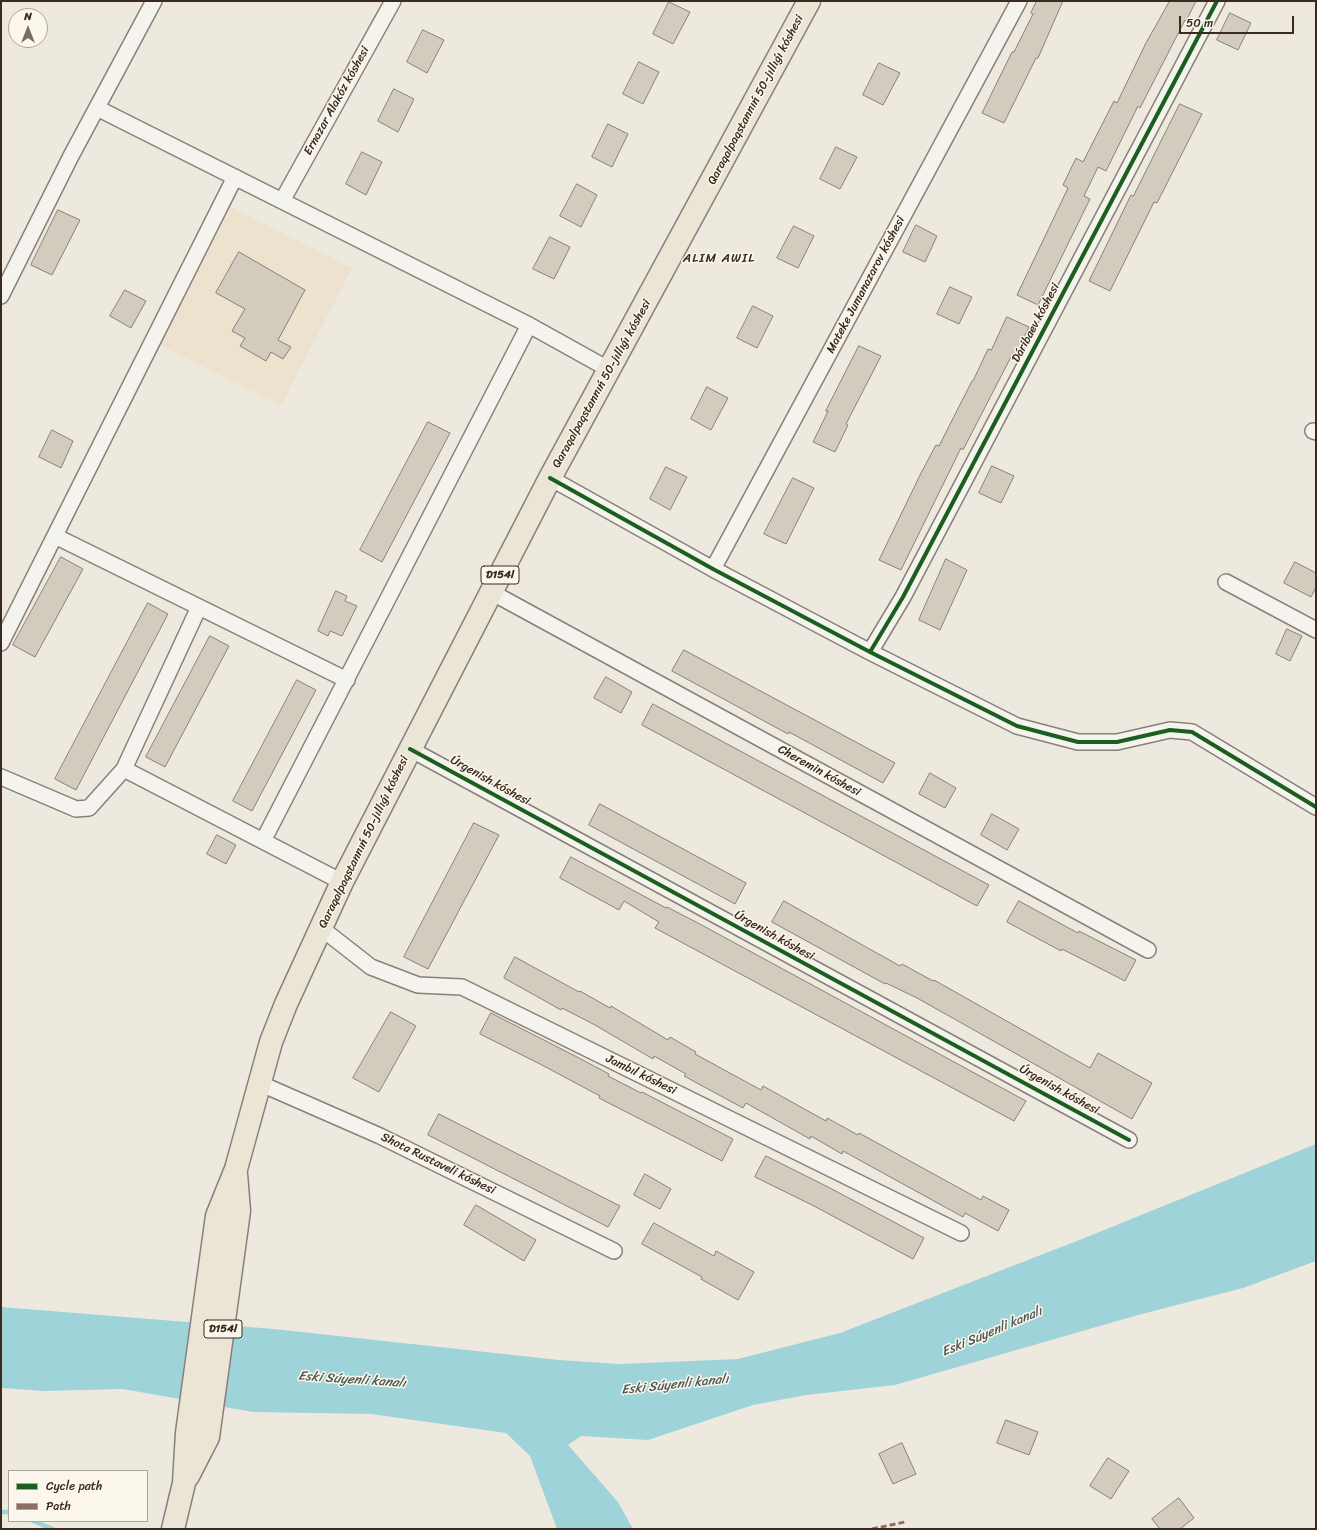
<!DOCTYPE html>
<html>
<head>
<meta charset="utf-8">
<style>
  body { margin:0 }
  #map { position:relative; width:1317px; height:1530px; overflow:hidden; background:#eee9de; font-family:Sriracha,sans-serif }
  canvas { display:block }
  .frame { position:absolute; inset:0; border:2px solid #3b2a1e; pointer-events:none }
  .legend { position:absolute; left:8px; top:1470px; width:140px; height:52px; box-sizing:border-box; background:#fbf7ec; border:1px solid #aea59a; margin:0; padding:5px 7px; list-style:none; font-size:12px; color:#3b2a1e }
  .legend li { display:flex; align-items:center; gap:8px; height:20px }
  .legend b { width:20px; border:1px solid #aea59a }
  .north { position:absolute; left:8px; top:8px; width:40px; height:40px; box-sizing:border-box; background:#fbf7ec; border:1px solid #aea59a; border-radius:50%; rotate:0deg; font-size:11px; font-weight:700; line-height:16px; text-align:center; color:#3b2a1e }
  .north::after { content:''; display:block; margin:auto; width:14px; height:18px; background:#7a6d61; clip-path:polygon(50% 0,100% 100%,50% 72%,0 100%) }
  .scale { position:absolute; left:1179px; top:16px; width:115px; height:18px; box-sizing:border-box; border:2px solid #3b2a1e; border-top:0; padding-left:5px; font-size:12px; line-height:14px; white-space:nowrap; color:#3b2a1e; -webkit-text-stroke:3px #fbf7ec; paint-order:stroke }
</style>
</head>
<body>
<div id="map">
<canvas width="1317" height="1530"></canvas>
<div class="frame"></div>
<ul class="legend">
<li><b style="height:5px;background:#1b5e20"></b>Cycle path</li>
<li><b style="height:5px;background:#8d6e63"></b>Path</li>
</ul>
<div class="north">N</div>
<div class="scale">50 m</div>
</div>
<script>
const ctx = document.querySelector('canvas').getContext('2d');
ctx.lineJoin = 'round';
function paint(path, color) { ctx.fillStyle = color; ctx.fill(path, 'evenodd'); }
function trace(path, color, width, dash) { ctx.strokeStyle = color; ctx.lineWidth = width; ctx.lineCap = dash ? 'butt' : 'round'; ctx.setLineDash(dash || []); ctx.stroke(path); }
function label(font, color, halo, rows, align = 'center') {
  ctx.font = font + ' Sriracha,sans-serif'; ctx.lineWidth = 3; ctx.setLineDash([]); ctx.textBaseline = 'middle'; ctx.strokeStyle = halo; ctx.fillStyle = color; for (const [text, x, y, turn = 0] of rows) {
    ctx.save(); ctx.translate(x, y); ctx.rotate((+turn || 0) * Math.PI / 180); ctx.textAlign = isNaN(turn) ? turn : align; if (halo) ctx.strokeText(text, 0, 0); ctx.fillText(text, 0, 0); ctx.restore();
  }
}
const built = new Path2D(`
  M231 207 352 268 281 406 160 345Z`);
const water = new Path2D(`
  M1316 1144V1261L1243 1288 1138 1315 895 1385 806 1395 753 1405 648 1440 581 1436 568 1445 618 1502 633 1529H557L530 1456 506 1433 371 1414 253 1412 123 1389 44 1391 1 1388V1307L274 1329 559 1360 619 1364 738 1359 840 1333 1087 1237Z`);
const stream = new Path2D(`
  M1 1512H9
  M33 1521 53 1529`);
const building = new Path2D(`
  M1037 1H1063L1038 58H1036L1004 123 982 113 1012 52H1014L1033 14 1031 13Z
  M1170 1H1196L1186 21 1185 20 1140 108 1138 106 1106 171 1098 167 1084 196 1090 199 1038 305 1017 295 1068 188 1063 185 1076 158 1083 162 1114 101 1117 103 1146 43Z
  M669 2 690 12 673 44 653 34Z
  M1230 13 1251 23 1238 50 1217 40Z
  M423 30 444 40 427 73 407 62Z
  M639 62 659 72 643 104 623 94Z
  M879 63 900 73 883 105 863 95Z
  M394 89 414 99 398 132 378 121Z
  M1180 104 1202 114 1157 203 1154 202 1110 291 1089 281 1131 195 1133 196Z
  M608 124 628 134 612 167 592 157Z
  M836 147 857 157 840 189 820 179Z
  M362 152 382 162 366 195 346 184Z
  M577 184 597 195 581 227 560 216Z
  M58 210 80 220 52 275 31 265Z
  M916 225 937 236 925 262 903 252Z
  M794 226 814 236 798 268 777 258Z
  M550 237 570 247 554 279 533 269Z
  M239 252 305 290 278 340 291 347 283 359 271 352 266 361 240 346 245 338 232 331 245 309 216 293Z
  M950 287 972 297 959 324 937 314Z
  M125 290 146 301 131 328 110 316Z
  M753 306 773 316 757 348 737 338Z
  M1007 317 1029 327 1016 354 1013 353 963 450 961 448 901 570 879 560 921 473 936 445 939 446 972 381H973L988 349 991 350Z
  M859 346 881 356 846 424 848 425 835 452 813 442 828 411H826Z
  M707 387 728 398 711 430 691 419Z
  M428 422 450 433 382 562 360 550Z
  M52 430 73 441 61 468 39 457Z
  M992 466 1014 476 1001 503 979 493Z
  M666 467 687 477 670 510 650 499Z
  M793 478 814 488 786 544 764 534Z
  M61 557 83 569 35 657 13 645Z
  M946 559 967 570 940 630 919 620Z
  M1295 562 1316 573V587L1311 597 1284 583Z
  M336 591 347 596 345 601 357 606 342 636 330 631 328 636 318 631Z
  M148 603 168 614 76 790 55 779Z
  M1287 629 1302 636 1290 661 1276 654Z
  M210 636 229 646 165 767 146 757Z
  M684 650 895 763 883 783 789 732 788 734 672 671Z
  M606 677 632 692 621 713 594 698Z
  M297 680 316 690 252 811 233 801Z
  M653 704 989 885 977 906 642 725Z
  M930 773 956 788 945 808 919 794Z
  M600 804 746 883 735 904 589 825Z
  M992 814 1019 829 1007 850 981 835Z
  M474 823 499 835 428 969 404 957Z
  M217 835 236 845 226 864 207 854Z
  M571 857 666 908 667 907 698 923 1026 1101 1014 1121 655 928 659 922 624 901 619 910 560 878Z
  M784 901 900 966 902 964 933 981 934 980 1090 1068 1098 1053 1152 1083 1132 1119 917 998 886 983 885 984 772 922Z
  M1019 901 1078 933 1079 931 1136 960 1125 981 1062 949 1061 951 1007 922Z
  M515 957 579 992 580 991 610 1008 611 1006 668 1040 670 1037 696 1052 695 1054 761 1090 763 1086 826 1121 827 1118 858 1135 859 1133 981 1200 983 1196 1009 1210 998 1231 965 1213 963 1217 843 1151 842 1154 811 1136 810 1139 746 1103 743 1108 684 1076 686 1074 654 1056 653 1059 595 1025 562 1008 561 1010 504 978Z
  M391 1012 416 1026 379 1092 353 1078Z
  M491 1013 579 1058 609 1074 608 1076 641 1093 642 1092 733 1139 722 1161 599 1098 600 1096 540 1064 480 1034Z
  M439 1114 620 1206 608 1227 428 1135Z
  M766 1156 828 1187 924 1238 913 1259 812 1205 755 1177Z
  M645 1174 671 1189 660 1209 634 1195Z
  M476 1205 536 1240 524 1261 464 1225Z
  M654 1223 714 1256 716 1251 754 1272 738 1300 701 1279 702 1277 642 1244Z
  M1006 1420 1038 1432 1029 1455 997 1443Z
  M902 1443 916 1474 893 1484 879 1454Z
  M1108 1458 1129 1471 1111 1499 1090 1486Z
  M1179 1498 1194 1518 1180 1529H1160L1152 1519Z`);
const minor = new Path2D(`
  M97 108 529 325 610 370
  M282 201 393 1
  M1 296 71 156 154 1
  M1313 431 1316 432
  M550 478 713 569 870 652 1017 726 1078 742H1117L1170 730 1192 732 1316 807
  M55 536 347 680
  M713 569 1019 1
  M1226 582 1316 630
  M491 592 1148 950
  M1 643 235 177
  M870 652 903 597 1217 1
  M410 749 1129 1140
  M124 769 342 882
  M1 777 76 809 89 808 124 769 199 607
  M263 841 529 325
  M321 928 371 967 418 985 462 987 961 1233
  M259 1083 380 1136 614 1251`);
const primary = new Path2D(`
  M188 1476 208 1437 239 1211 236 1174
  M173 1529 184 1483 187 1433 217 1216 236 1169 271 1042 286 1004 342 882 550 478 809 1`);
const quiet = new Path2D(`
  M872 1529 905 1522`);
const cycleway = new Path2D(`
  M550 478 713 569 870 652 1017 726 1078 742H1117L1170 730 1192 732 1316 807
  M870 652 903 597 1217 1
  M410 749 1129 1140`);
const shields = [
  [500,575,38],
  [223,1329,38]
];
const shieldNames = [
  ["D154l",500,575],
  ["D154l",223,1329]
];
const streetNames = [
  ["Qaraqalpaqstannıń 50-jıllıǵı kóshesi",756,100,-62],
  ["Ernazar Alakóz kóshesi",337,101,-61],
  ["Mateke Jumanazarov kóshesi",866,285,-62],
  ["Dáribaev kóshesi",1036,323,-62],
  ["Qaraqalpaqstannıń 50-jıllıǵı kóshesi",602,384,-61],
  ["Cheremin kóshesi",819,771,29],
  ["Úrgenish kóshesi",490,781,29],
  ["Qaraqalpaqstannıń 50-jıllıǵı kóshesi",364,842,-64],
  ["Úrgenish kóshesi",774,936,29],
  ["Jambıl kóshesi",641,1075,26],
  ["Úrgenish kóshesi",1059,1090,29],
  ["Shota Rustaveli kóshesi",438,1164,26]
];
const neighbourhoodNames = [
  ["ALIM AWIL",719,259]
];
const waterNames = [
  ["Eski Súyenli kanalı",992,1332,-23],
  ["Eski Súyenli kanalı",352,1380,4],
  ["Eski Súyenli kanalı",675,1385,-6]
];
paint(built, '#ece2ce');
paint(water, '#9ed3da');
trace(stream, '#9ed3da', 4.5);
paint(building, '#d3cbbe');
trace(building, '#878179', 1);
trace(minor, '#878179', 18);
trace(primary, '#878179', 25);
trace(minor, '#f5f3ee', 15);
trace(primary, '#ebe5d6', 22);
trace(quiet, '#8d6e63', 3, [6, 3]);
trace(cycleway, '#1b5e20', 4);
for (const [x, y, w] of shields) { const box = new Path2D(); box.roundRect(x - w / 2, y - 9, w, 18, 3); ctx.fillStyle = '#fbf7ec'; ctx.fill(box); trace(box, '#3b2a1e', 1); }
label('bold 11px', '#3b2a1e', null, shieldNames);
label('12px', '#3b2a1e', '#fbf7ec', streetNames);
ctx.letterSpacing = '1px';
label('13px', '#3b2a1e', '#fbf7ec', neighbourhoodNames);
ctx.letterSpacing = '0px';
label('italic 13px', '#4e5a56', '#fbf7ec', waterNames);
</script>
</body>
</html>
